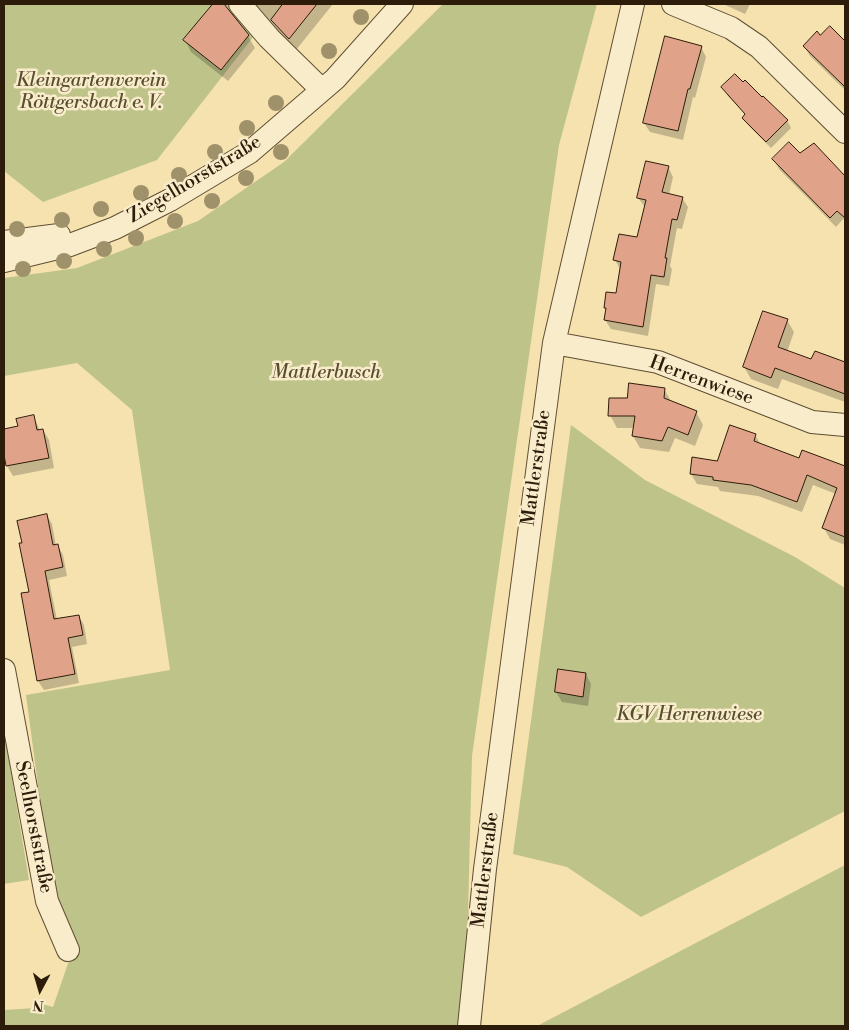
<!DOCTYPE html>
<html>
<head>
<meta charset="utf-8">
<style>
  body { margin:0 }
  #map { position:relative; width:849px; height:1030px; overflow:hidden; background:#f6e2af; font-family:"Libre Bodoni",serif }
  canvas { display:block }
  .frame { position:absolute; inset:0; border:5px solid #2d1c0a; pointer-events:none }
  .north { position:absolute; left:15px; top:965px; width:50px; height:50px; -webkit-text-stroke:4px #f9eccb; paint-order:stroke; rotate:186deg; font-size:14px; font-weight:700; line-height:20px; text-align:center; color:#2d1c0a }
  .north::after { content:''; display:block; margin:auto; width:18px; height:22px; background:#2d1c0a; clip-path:polygon(50% 0,100% 100%,50% 72%,0 100%) }
</style>
</head>
<body>
<div id="map">
<canvas width="849" height="1030"></canvas>
<div class="frame"></div>
<div class="north">N</div>
</div>
<script>
const ctx = document.querySelector('canvas').getContext('2d');
ctx.lineJoin = 'round';
function paint(path, color) { ctx.fillStyle = color; ctx.fill(path, 'evenodd'); }
function trace(path, color, width, dash) { ctx.strokeStyle = color; ctx.lineWidth = width; ctx.lineCap = dash ? 'butt' : 'round'; ctx.setLineDash(dash || []); ctx.stroke(path); }
function label(font, color, halo, rows, align = 'center') {
  ctx.font = font + ' "Libre Bodoni",serif'; ctx.lineWidth = 5; ctx.setLineDash([]); ctx.textBaseline = 'middle'; ctx.strokeStyle = halo; ctx.fillStyle = color; for (const [text, x, y, turn = 0] of rows) {
    ctx.save(); ctx.translate(x, y); ctx.rotate((+turn || 0) * Math.PI / 180); ctx.textAlign = isNaN(turn) ? turn : align; if (halo) ctx.strokeText(text, 0, 0); ctx.fillText(text, 0, 0); ctx.restore();
  }
}
const green = new Path2D(`
  M4 4H232L257 32 157 160 43 202 4 171Z
  M443 4H597L559 145 472 756 468 912 472 942 463 1026H4V1010L35 1008 42 1004 53 1007 73 949 53 898 26 695 170 670 132 410 77 363 4 376V278L77 268 198 221 284 162Z
  M571 425 645 480 795 557 845 588V811L641 917 567 867 513 854Z
  M4 730 29 880 4 884Z
  M845 865V1026H537Z`);
const shadow = new Path2D(`
  M214 4H224L230 15 248 36 255 48 228 81 191 52 185 40Z
  M253 4H333L296 50Z
  M723 4H750L745 14Z
  M830 27 845 43V90L810 56 804 46 821 37Z
  M701 47 706 57 695 98 693 97 683 140 650 132 644 123Z
  M723 87 787 120 791 128 771 148 748 125 743 118 746 115 727 95Z
  M814 145 845 177V221L843 219 836 227 779 169 774 160 800 155Z
  M668 167 673 177 669 195 682 198 688 207 682 229 677 228 670 266 672 269 669 286 656 284 648 336 611 329 605 320 617 295 620 269 615 260 638 239 646 208 638 198Z
  M787 320 794 332 787 352 812 361 815 352 845 363V402L782 379 778 389 751 379 744 367Z
  M664 389 671 401 696 412 703 425 695 446 675 438 669 452 640 448 633 436 634 428H617L610 415 628 399Z
  M34 417 40 431 43 430 49 440 54 468 13 476 7 466 4 449V430L19 427Z
  M755 435 761 445 799 459 802 451 845 468V545L830 539 824 528 836 494 813 485 802 512 758 496 720 491 718 487 697 484 691 474 718 462Z
  M47 515 52 524 56 546H58L63 555 67 576 49 580 57 620 79 616 84 625 87 644 72 647 79 683 44 690 38 681 22 594 30 593 23 544Z
  M559 670 586 674 591 684 588 706 562 702 556 692Z`);
const building = new Path2D(`
  M213 4H224L249 35 221 70 183 40Z
  M283 4H317L289 39 271 20Z
  M830 26 845 41V87L803 46 817 31 820 35Z
  M665 36 702 46 690 89H688L678 131 643 123Z
  M735 74 743 82 745 80 762 97 763 96 788 120 766 142 742 118 745 114 721 87Z
  M789 142 800 153 814 143 845 176V218L837 211 830 218 772 159Z
  M646 161 669 166 662 192 683 197 677 220 672 219 665 258H667L664 277 651 275 643 327 604 320 606 308H604L606 292 616 293 621 262 613 260 619 234 637 237 646 200 637 198Z
  M763 311 788 319 778 347 811 359 815 351 845 362V394L775 368 771 378 743 367Z
  M629 383 665 388 664 398 697 411 688 435 668 427 662 441 632 436 635 416H608L609 398H627Z
  M34 415 37 430 43 429 49 458 6 466 4 455V429L18 426 16 419Z
  M730 425 756 434 754 441 799 458 802 450 845 466V537L822 528 837 488 807 475 797 502 751 485 713 480V477L690 474 692 457 717 461Z
  M47 514 53 545 58 544 63 567 45 571 54 619 79 615 83 635 68 638 75 674 37 681 21 593 29 592 19 543H22L17 521Z
  M558 669 586 673 583 697 555 692Z`);
const minor = new Path2D(`
  M240 4 269 38 322 90
  M673 4 731 28 759 47 845 132
  M4 242 59 235
  M4 261 70 245 115 228 170 200 250 152 335 79 402 4
  M554 343 658 362 812 422 845 425
  M4 670 47 901 68 950
  M469 1026 485 869 554 343 633 4`);
const trees = [
  [361,17],
  [329,51],
  [276,103],
  [247,128],
  [215,152],
  [281,152],
  [179,175],
  [246,178],
  [141,193],
  [212,201],
  [101,209],
  [62,220],
  [175,221],
  [17,229],
  [136,238],
  [104,249],
  [64,261],
  [23,269]
];
const parkNames = [
  ["Kleingartenverein",91,81],
  ["Röttgersbach e. V.",91,103],
  ["Mattlerbusch",326,373],
  ["KGV Herrenwiese",689,715]
];
const streetNames = [
  ["Ziegelhorststraße",195,180,-31],
  ["Herrenwiese",701,381,20],
  ["Mattlerstraße",537,468,-82],
  ["Seelhorststraße",33,827,79],
  ["Mattlerstraße",486,870,-83]
];
paint(green, '#bec38a');
paint(shadow, '#0003');
paint(building, '#e0a389');
trace(building, '#2d1c0a', 1);
trace(minor, '#5f4e33', 24);
trace(minor, '#f9eccb', 22);
ctx.fillStyle = '#9f9169';
for (const [x, y] of trees) { ctx.beginPath(); ctx.arc(x, y, 8, 0, 2 * Math.PI); ctx.fill(); }
label('italic 19px', '#584e30', '#f9eccb', parkNames);
label('19px', '#2d1c0a', '#f9eccb', streetNames);
</script>
</body>
</html>
